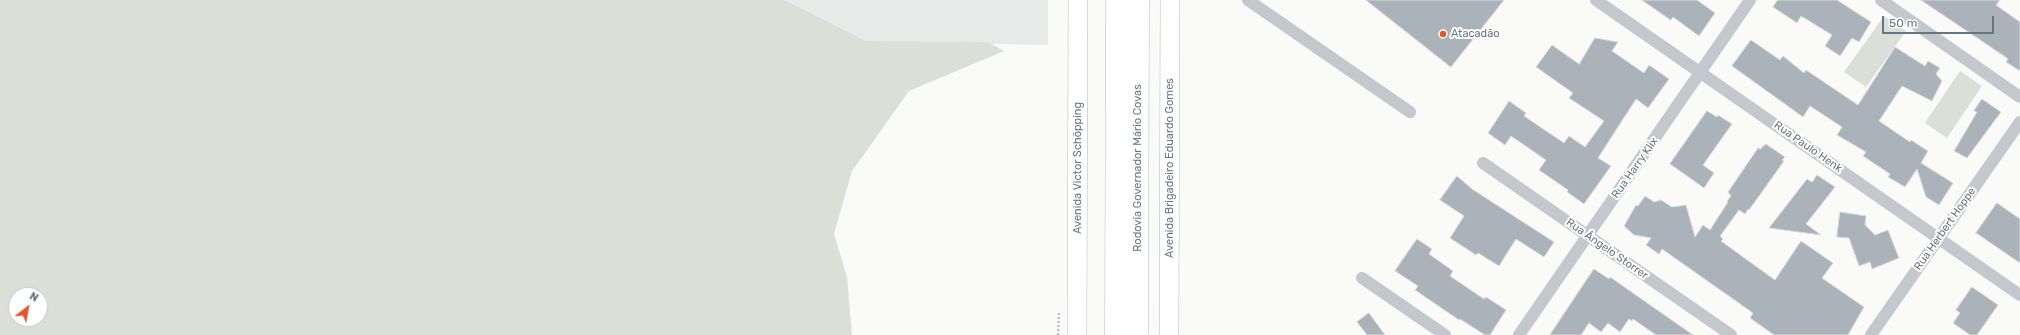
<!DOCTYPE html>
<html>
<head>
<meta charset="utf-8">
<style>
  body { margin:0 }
  #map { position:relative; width:2020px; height:335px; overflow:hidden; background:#fafaf8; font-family:Rubik,sans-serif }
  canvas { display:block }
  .north { position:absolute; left:8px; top:287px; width:40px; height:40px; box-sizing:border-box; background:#fff; border:1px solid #c1c8cd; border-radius:50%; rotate:31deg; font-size:11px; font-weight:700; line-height:16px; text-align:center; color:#657683 }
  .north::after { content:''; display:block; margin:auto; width:14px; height:18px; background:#e4572e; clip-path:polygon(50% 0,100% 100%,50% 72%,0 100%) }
  .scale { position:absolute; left:1882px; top:16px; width:112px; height:18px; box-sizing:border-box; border:2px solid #657683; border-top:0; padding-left:5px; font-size:12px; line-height:14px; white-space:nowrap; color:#657683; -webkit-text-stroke:3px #fff; paint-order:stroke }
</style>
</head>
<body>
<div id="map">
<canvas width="2020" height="335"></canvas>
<div class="north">N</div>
<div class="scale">50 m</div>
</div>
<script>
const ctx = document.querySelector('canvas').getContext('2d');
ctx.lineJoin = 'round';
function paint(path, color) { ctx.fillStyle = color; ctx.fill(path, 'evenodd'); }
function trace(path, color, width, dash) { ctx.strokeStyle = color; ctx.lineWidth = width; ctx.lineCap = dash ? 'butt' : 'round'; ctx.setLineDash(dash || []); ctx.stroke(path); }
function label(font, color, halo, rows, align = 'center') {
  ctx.font = font + ' Rubik,sans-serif'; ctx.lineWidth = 4; ctx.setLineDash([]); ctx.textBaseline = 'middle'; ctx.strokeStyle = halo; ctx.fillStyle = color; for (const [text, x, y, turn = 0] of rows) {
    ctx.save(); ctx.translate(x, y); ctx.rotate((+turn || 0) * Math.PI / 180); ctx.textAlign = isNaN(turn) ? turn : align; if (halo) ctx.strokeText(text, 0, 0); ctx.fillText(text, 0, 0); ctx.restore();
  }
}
const built = new Path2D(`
  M785 0H1048V45L866 41Z`);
const green = new Path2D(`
  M0 0H785L866 41 988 42 1004 51 909 91 852 171 834 234 847 277 852 335H0ZM16 295H40V319H16Z
  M1884 16 1906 31 1866 87 1844 72Z
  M1960 71 1982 86 1947 138 1925 123Z`);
const building = new Path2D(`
  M1366 0H1504L1451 67Z
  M1642 0H1697L1715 13 1699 36 1673 17 1671 20Z
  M1778 0H1837L1871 22 1859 42 1852 38 1840 56 1825 46 1832 35 1801 16 1797 23 1773 7Z
  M1921 0H2000L1996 5 2020 22V71L2006 62 2008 59Z
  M1595 38 1618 42 1612 51 1644 73 1649 65 1669 79 1648 108 1636 99 1598 158 1611 166 1584 204 1567 192 1568 190 1539 170 1546 160 1511 136 1505 145 1488 133 1509 101 1526 113 1524 116 1564 143 1569 136 1585 147 1604 121 1569 98 1573 93 1536 67 1552 45 1579 64Z
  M1751 40 1780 60 1783 56 1804 73 1806 70 1858 105 1895 47 1925 66 1928 61 1940 68 1936 74 1942 81 1932 101 1902 86 1879 121 1910 142 1911 140 1928 151 1921 163 1953 183 1939 205 1926 197 1917 169 1905 187 1888 177 1890 174 1863 156 1866 152 1837 135 1842 127 1810 106 1803 117 1732 66Z
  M1982 99 2001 112 1967 158 1954 151 1977 112 1974 111Z
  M1707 111 1717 117 1718 115 1732 124 1703 165 1714 173 1704 188 1670 164Z
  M1766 144 1785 157 1782 160 1784 161 1749 210 1748 209 1745 214 1739 210 1720 236 1723 239 1721 241 1775 280 1801 241 1833 263 1822 278 1864 307 1848 335H1774L1750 318 1753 313 1662 249 1659 254 1646 245 1651 238 1634 235 1624 226 1636 205 1638 206 1645 196 1654 202 1661 200 1672 207 1686 205 1695 237 1703 225 1710 230 1728 202 1727 201 1731 196 1728 192 1758 148 1760 149Z
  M1817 175 1835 187 1806 224 1821 235 1769 228 1807 179 1812 182Z
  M1457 176 1472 189 1554 242 1544 257 1516 239 1499 266 1478 253 1476 255 1450 238 1464 216 1440 200Z
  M1997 203 2020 219V263L1976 233Z
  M1840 212 1866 216 1865 225 1875 235 1888 230 1899 258 1872 269 1870 262 1859 266 1849 238 1837 237Z
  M1417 239 1432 249 1429 254 1453 271 1450 276 1484 299 1486 297 1506 310 1490 335H1485L1460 319 1459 320 1415 290 1418 286 1395 271Z
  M1594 269 1609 279 1610 277 1693 335H1656L1633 319 1632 321 1629 319 1620 332 1608 323 1601 332 1589 323 1581 335H1550Z
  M1972 287 1998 305 1977 335H1970L1953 323 1960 313 1956 310Z
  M1369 313 1385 335H1367L1357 322Z`);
const path = new Path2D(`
  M1058 335 1059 312`);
const minor = new Path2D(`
  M1248 0 1410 112
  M1596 0 2020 295
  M1881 0 2020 97
  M1483 163 1731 335
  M1362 278 1445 335
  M1519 335 1750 0
  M1871 335 2020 122`);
const primary = new Path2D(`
  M1077 335 1078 0
  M1169 335 1170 0`);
const motorway = new Path2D(`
  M1116 335 1117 0
  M1137 335 1138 0`);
const markers = [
  [1443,34,4,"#e4572e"]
];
const poiNames = [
  ["Atacadão",1451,34]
];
const streetNames = [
  ["Rua Paulo Henk",1808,147,35],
  ["Avenida Victor Schöpping",1078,168,-90],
  ["Rodovia Governador Mário Covas",1138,168,-90],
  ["Avenida Brigadeiro Eduardo Gomes",1170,168,-90],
  ["Rua Harry Klix",1635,168,-55],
  ["Rua Herbert Hoppe",1945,229,-55],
  ["Rua Ângelo Storrer",1607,249,35]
];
paint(built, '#e8e9e9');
paint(green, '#dadfd7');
paint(building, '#aab3b9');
trace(building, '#dcdcda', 1);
trace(primary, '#b5babe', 20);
trace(motorway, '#b4b9bd', 23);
trace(path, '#bbbfc2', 2.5, [2, 2]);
trace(minor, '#c3c8cc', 12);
trace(primary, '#fff', 19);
trace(motorway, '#fff', 22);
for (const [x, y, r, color] of markers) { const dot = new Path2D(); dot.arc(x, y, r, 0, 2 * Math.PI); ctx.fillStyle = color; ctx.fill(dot); trace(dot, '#fff', 1.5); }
label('11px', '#657683', '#fff', poiNames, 'left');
label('11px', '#657683', '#fff', streetNames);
</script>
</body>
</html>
